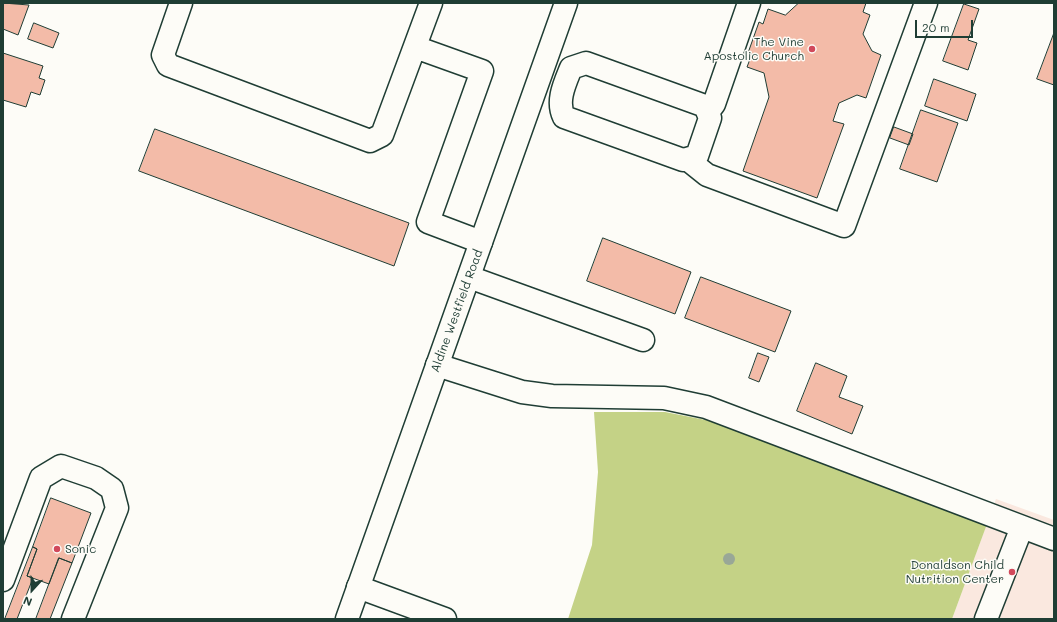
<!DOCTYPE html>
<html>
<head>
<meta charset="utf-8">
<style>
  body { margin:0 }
  #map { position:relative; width:1057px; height:622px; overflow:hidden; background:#fdfcf7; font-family:Mali,sans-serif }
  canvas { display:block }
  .frame { position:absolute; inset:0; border:4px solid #1f3d34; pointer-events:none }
  .north { position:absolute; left:12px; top:570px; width:40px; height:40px; -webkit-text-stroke:3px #fdfcf7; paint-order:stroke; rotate:201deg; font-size:11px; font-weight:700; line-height:16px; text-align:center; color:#1f3d34 }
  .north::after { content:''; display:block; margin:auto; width:14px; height:18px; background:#1f3d34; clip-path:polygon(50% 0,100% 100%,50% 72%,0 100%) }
  .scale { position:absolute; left:915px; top:20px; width:58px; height:18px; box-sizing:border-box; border:2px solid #1f3d34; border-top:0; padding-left:5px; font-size:12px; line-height:14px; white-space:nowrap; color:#1f3d34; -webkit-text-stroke:3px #fdfcf7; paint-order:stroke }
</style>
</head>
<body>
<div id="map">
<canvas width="1057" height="622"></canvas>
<div class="frame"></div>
<div class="north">N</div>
<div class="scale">20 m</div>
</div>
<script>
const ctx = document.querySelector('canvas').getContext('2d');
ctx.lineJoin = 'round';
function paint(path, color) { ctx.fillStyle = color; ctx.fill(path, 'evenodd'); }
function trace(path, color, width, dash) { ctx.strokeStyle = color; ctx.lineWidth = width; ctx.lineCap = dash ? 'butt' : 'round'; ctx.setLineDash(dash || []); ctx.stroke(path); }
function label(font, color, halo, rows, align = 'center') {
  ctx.font = font + ' Mali,sans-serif'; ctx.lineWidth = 3; ctx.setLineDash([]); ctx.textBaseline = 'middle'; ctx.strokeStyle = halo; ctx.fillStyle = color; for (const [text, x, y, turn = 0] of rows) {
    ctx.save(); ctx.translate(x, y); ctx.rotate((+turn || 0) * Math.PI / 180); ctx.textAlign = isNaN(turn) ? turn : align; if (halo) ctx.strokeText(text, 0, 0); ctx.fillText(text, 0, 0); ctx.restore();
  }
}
const built = new Path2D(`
  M996 499 1054 520V619H952Z`);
const green = new Path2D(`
  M594 412H665L711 421 987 524 952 619H568L592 545 598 472Z`);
const building = new Path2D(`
  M3 3 29 5 18 35 3 29Z
  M799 3H866L863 12 870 15 863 34 872 51 881 55 866 98 857 95 839 103 833 121 844 124 817 198 743 171 769 97 764 73 747 67 752 54 748 53 759 22 763 24 768 9 785 15Z
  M964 4 979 9 968 40 977 43 968 70 943 61Z
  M34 23 59 33 53 48 28 39Z
  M1054 33V85L1037 79Z
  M3 53 43 66 39 78 45 80 40 95 31 92 26 107 3 100Z
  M934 79 976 94 967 121 925 106Z
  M921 110 958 123 937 182 900 169Z
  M894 127 913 134 909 145 890 138Z
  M155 129 409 223 394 266 139 171Z
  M603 238 691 272 675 314 587 281Z
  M701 277 791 311 775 352 685 318Z
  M758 353 769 357 759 382 749 378Z
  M816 363 847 376 839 397 863 406 852 434 797 411Z
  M51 498 91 513 72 563 59 558 49 584 27 576 37 549 33 547Z
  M33 547 37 549 27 576 33 578 17 619H5Z
  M59 558 72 563 50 619H36Z`);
const minor = new Path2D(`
  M181 3 163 55 168 65 370 141 382 135 431 3
  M415 47 482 71 428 222 481 242
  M586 63 705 106 710 118 697 156 683 160 564 117C556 101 565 83 571 68Z
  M708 112 714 104 749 3
  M687 159 707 175 844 226 926 3
  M469 277 643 340
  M437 365 522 392 552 396 664 398 706 407 1054 539
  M3 580 41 478 61 466 96 478 112 489 117 508 73 619
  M358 587 445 619
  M986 619 1022 527`);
const major = new Path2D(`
  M347 619 566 3`);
const trees = [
  [729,559]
];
const markers = [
  [812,49,4,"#d1495b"],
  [57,549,4,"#d1495b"],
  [1012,572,4,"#d1495b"]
];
const poiNames = [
  ["The Vine",804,42],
  ["Apostolic Church",804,56],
  ["Sonic",65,549,"left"],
  ["Donaldson Child",1004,565],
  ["Nutrition Center",1004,579]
];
const streetNames = [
  ["Aldine Westfield Road",457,311,-70]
];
paint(built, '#fae8df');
paint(green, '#c4d286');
paint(building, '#f3bba8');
trace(building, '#1f3d34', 1);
trace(minor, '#1f3d34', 25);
trace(major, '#1f3d34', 25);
trace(minor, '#fdfcf7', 22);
trace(major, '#fdfcf7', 22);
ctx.fillStyle = '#99a797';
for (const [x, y] of trees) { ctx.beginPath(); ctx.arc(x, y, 6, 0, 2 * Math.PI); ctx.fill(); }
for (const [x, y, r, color] of markers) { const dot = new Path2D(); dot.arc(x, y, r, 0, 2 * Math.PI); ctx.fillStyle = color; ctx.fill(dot); trace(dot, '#fdfcf7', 1.5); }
label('12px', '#1f3d34', '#fdfcf7', poiNames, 'right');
label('12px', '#1f3d34', '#fdfcf7', streetNames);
</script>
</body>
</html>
